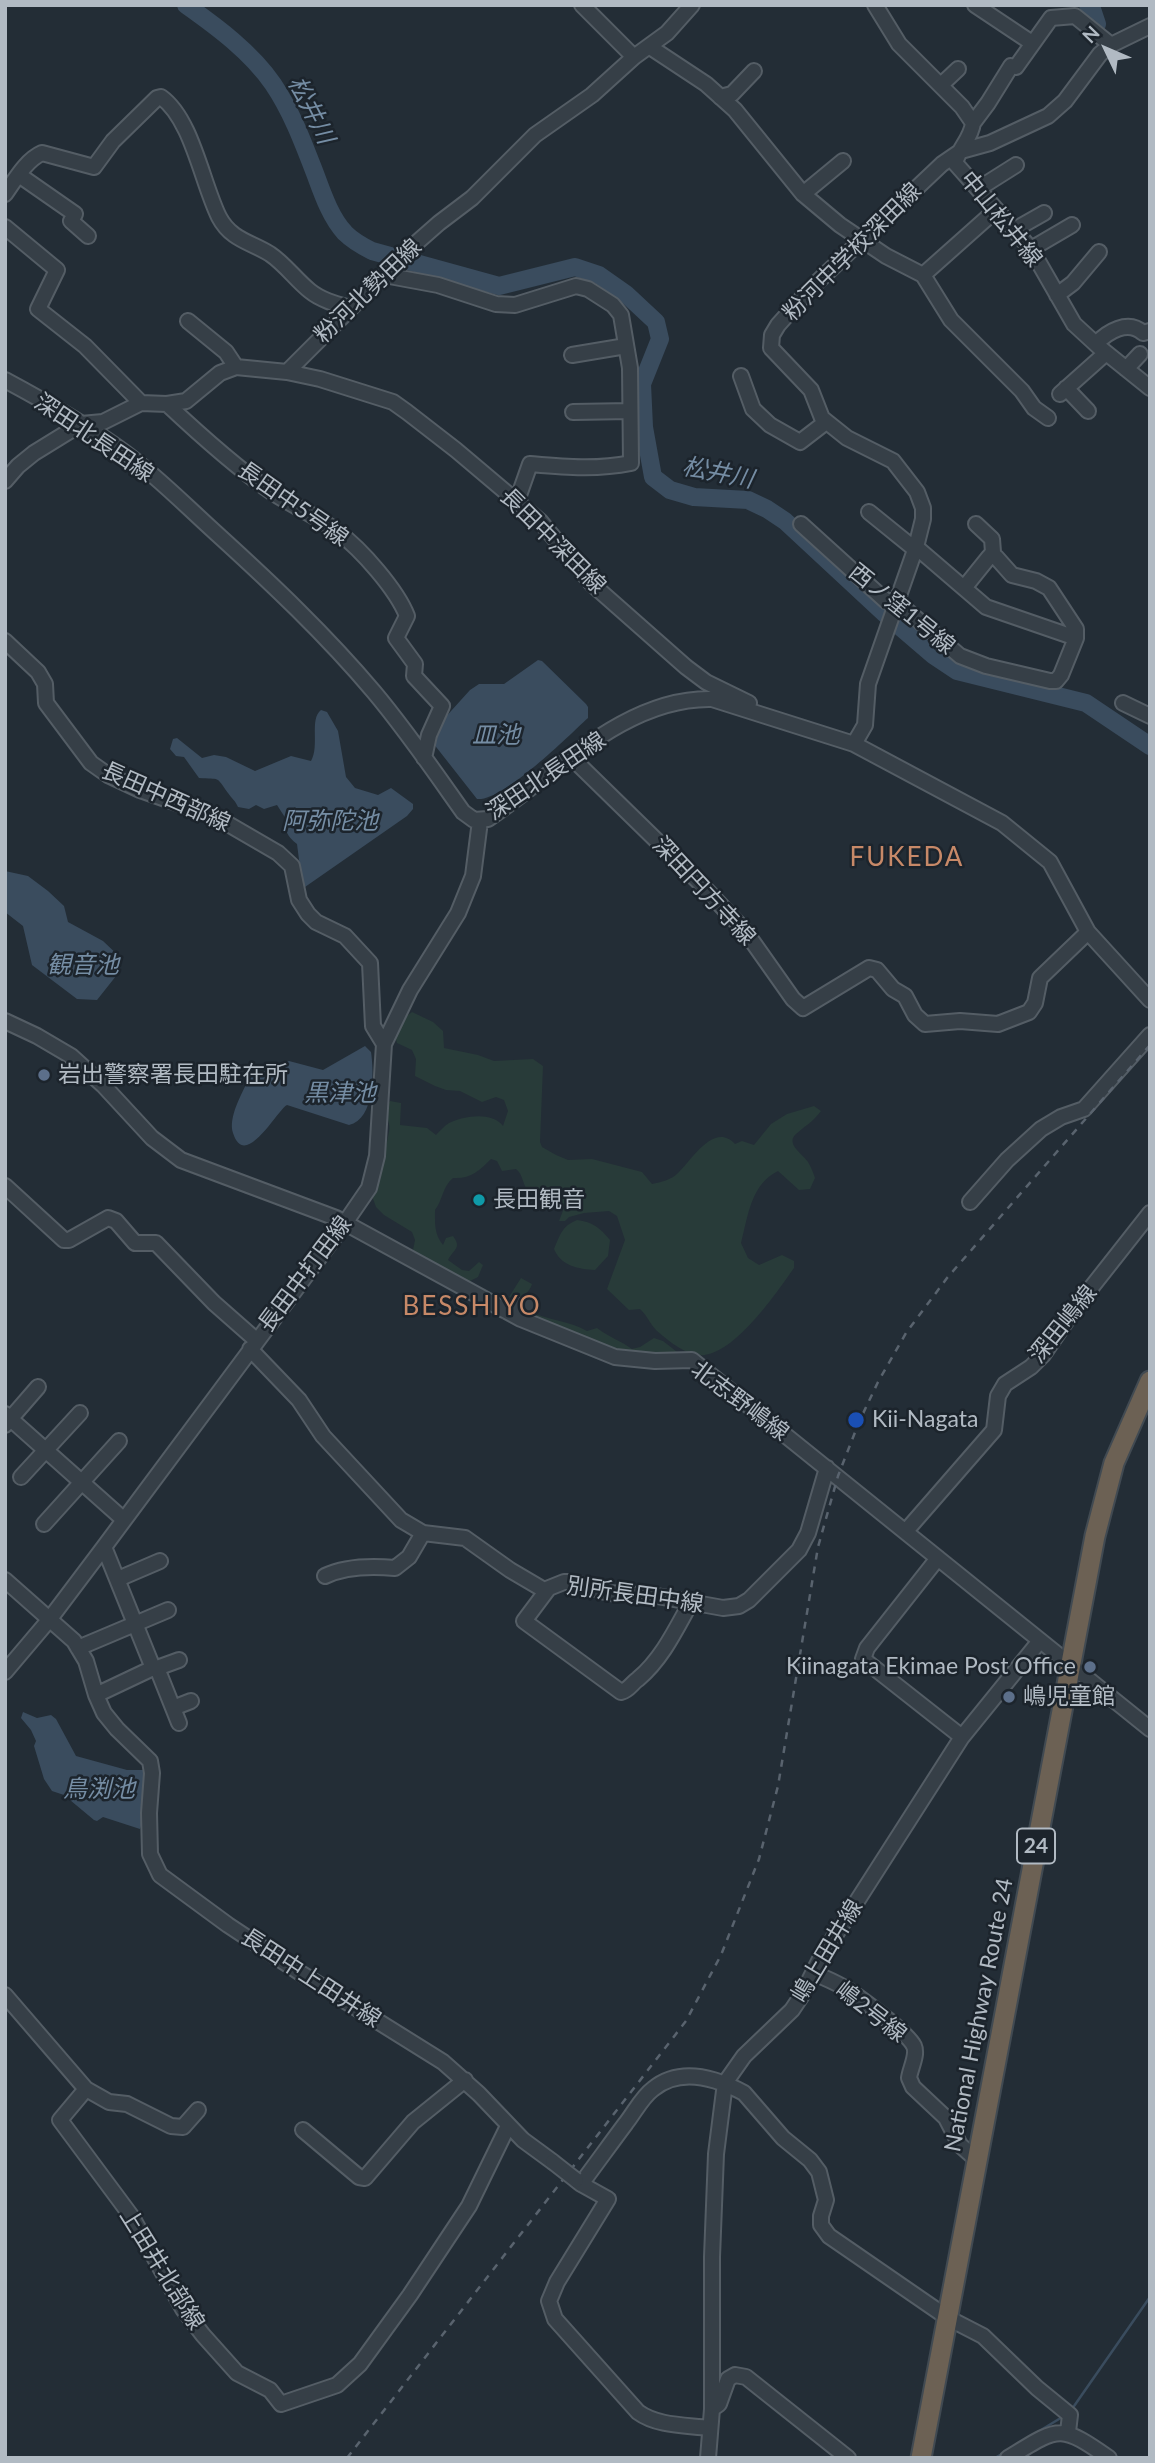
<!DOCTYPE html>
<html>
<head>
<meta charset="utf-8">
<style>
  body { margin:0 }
  #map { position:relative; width:1155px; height:2463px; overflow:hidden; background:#232d36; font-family:Lato,sans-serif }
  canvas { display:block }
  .frame { position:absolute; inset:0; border:7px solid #b1bac3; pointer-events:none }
  .north { position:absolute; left:1071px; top:14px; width:70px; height:70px; -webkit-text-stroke:5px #1c242c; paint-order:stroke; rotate:314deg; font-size:19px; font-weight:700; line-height:28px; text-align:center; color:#b1bac3 }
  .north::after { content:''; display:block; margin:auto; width:24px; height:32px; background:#b1bac3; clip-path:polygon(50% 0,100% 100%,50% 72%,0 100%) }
</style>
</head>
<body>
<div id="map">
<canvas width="1155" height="2463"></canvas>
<div class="frame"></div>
<div class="north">N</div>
</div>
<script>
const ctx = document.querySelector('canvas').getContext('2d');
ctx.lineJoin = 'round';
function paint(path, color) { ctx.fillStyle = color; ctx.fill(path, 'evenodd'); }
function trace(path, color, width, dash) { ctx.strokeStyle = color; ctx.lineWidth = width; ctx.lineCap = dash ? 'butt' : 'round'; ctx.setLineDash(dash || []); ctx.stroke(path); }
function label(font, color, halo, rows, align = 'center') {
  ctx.font = font + ' Lato,"Noto Sans JP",sans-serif'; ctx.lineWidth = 5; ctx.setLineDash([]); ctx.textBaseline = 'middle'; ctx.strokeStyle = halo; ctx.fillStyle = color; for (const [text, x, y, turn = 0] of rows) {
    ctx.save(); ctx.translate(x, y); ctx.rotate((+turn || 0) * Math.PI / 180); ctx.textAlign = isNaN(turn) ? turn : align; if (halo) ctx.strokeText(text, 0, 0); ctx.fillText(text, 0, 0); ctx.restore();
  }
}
const green = new Path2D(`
  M412 1012 433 1022 443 1031 444 1048 478 1055 494 1061 533 1059 543 1066 540 1142 542 1147 556 1155 568 1160 592 1159 642 1172 652 1184C661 1182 671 1180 678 1173 691 1161 714 1121 735 1144L742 1141 754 1145 771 1124 787 1114 814 1106 821 1111C813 1122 805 1126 796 1134 785 1144 803 1154 808 1162 811 1167 813 1172 815 1178L810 1189 799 1190 778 1171C751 1184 748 1216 741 1243L748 1258 759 1265 782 1255 794 1261V1268C776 1293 728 1366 692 1354 680 1350 666 1339 656 1330 650 1324 647 1315 640 1309L629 1310 607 1289 625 1240 617 1216 609 1211 584 1213 569 1217 565 1221H559L564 1208 561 1202 546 1198 540 1193H530C522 1186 524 1175 516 1169L502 1171 497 1161 491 1159C479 1171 471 1179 453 1178 442 1187 443 1200 435 1210 435 1223 434 1234 443 1245L446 1238 453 1236C462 1248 454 1249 448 1260L462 1270 469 1271 479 1262 483 1265 478 1277 468 1282 422 1258 413 1250 415 1240 412 1232 384 1215 376 1207 372 1196C377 1175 385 1154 389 1132 392 1120 380 1113 390 1101L401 1103 400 1125 427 1128 436 1135C440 1131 444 1126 449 1123 463 1116 492 1111 503 1126L508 1111 504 1100 496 1097 482 1102 460 1091 446 1090 435 1086 415 1076 416 1059 412 1050 397 1043C393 1028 400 1021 412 1012Z
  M577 1220C593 1222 600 1228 610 1240L608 1256 595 1270C578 1269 561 1266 554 1249 560 1235 562 1226 577 1220Z
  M521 1278 532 1284C529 1294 519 1301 509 1297Z
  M528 1311C547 1320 571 1321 587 1331L597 1328C609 1337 621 1341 632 1349L640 1347 654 1338 663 1341 681 1355 618 1354 526 1314Z`);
const water = new Path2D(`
  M538 660 542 661 586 704 588 707V718C567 737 503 802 477 799L433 743 442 721 470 690 479 684H504Z
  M321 710 327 712 338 731 346 777 355 788 378 795 391 788 413 804V809L407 816 305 887 302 883 297 844C287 836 285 832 286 819L277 805 264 809 256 805 249 809 238 807C235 800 232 799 228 793 215 775 221 780 199 778L184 757 176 756 170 749 173 739 177 738 202 758 214 755 226 757 255 771 291 756 311 761C320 746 309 719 321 710Z
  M5 871 28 876 48 891 64 906 68 922 103 941 122 959 120 971 97 1000 77 999 32 965 23 926 5 912Z
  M365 1046 371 1052C374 1072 375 1119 349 1125L287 1105C277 1110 245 1171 233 1133 228 1117 242 1094 248 1080L253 1076 289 1061 323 1070Z
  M23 1712 37 1718 51 1715 56 1719 76 1756 127 1770H147L144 1817 140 1829 103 1817 97 1821 94 1820 64 1795 52 1791 44 1779 34 1746 36 1741 31 1730 21 1718Z`);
const stream = new Path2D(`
  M1072 2409 1150 2297
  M1031 2436 1064 2416
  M995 2458 1005 2452`);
const river = new Path2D(`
  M186 5C217 27 251 52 273 84 292 112 304 145 316 176 323 195 331 218 345 233 353 241 362 246 372 251L499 286 575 267 599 275 626 294 656 322 660 339 642 384 644 427 653 477 670 490 694 497 748 500 767 509 785 521 884 613 933 655 957 671 1086 703 1150 746
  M1088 5 1092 9 1097 24`);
const minor = new Path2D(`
  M582 5 634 57
  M875 5 899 44 962 107 973 123C971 139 959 148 955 163L1031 249 1074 324 1099 347 1150 388
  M975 5 1032 43
  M650 47 706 84 735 110 803 194 840 225 886 256 923 275 951 320 1022 391 1034 408 1048 418
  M941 85 958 69
  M720 97 732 94 754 71
  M973 123 988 103 1011 66 1016 67 1051 18 1075 16 1111 45
  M19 175 75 214 71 221 88 236
  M978 189 1016 165
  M5 194C15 180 26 160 42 153L94 167 113 141 157 98 161 97C192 119 202 183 219 217 231 240 251 242 270 254 285 264 296 280 310 291 321 300 336 304 350 308
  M803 194 843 161
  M5 227 57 270 38 309 85 346 141 403
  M1014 230 1044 213
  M1031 249 1072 225
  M384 275 438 285 496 304 515 305 576 286 588 289 613 305 621 315 630 368 631 463C596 470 565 467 530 464L517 501
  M923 275 996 210
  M1057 295 1073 283 1099 252
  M188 321 226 352 236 367
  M1096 344C1107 332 1128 319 1143 333L1150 331
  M572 355 626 346
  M1126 369 1140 354
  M287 372 414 245 439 223 472 198 535 135 592 95 634 57 667 33 692 5
  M741 376 753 409 770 425 800 442 826 422
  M5 380C46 402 87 425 124 452 157 476 186 506 216 533 271 583 326 635 374 692 406 730 434 771 463 812L474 820 488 819C556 774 625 697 712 699L854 744 1002 823 1050 862 1088 932 1150 1000
  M1066 388 1088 411
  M1060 394 1106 353
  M167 404C200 435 233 465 270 491 292 506 318 516 339 533 361 549 397 590 407 616L396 638 415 664 414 676 442 706 429 735 424 758
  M573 412 630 411
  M5 481 18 466 34 453 81 424 103 422 141 403 167 404 186 401 220 373 236 367 287 372 320 379 393 402 407 412 456 450 540 521 592 584 686 667 706 682 749 703
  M801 524 886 601H896L960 656 986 666 1050 681H1056L1061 675 1076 638 986 607 916 547 911 546 869 512
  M976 524 992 539 993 552 989 557
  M964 588 989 557H996L1012 575 1036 581 1049 588 1076 629V638
  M5 641 38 672 45 684 46 703 91 763 108 775 140 790 216 817 278 853 292 866 299 900 308 914 316 922 345 936 370 963 373 1026 384 1044
  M1123 703 1150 716
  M854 744 865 725 868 684 916 547 923 519V508L917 492 893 461 847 438 822 418 811 390 771 348 772 335 778 325 812 287 942 164 961 151 990 143 1048 116 1065 101 1100 54 1111 45 1150 26
  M572 758 698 881 745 931 793 999 803 1008 869 968 877 970 893 989 905 996 915 1015 925 1024 960 1021 998 1024 1029 1012 1035 1003 1040 978 1088 932
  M5 1021 37 1036 71 1056 103 1085 152 1138 181 1160 336 1218 521 1319 615 1357 655 1361 692 1360 1150 1729
  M5 1186 64 1240H69L108 1218 116 1221 135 1243H156L214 1303 256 1340
  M970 1202 1007 1160 1041 1129 1061 1117 1084 1109 1150 1035
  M504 1310 529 1304
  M250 1349 299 1400 323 1436 401 1520 423 1533 465 1538 510 1570 544 1590 564 1582H572L608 1593 657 1596 723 1608 739 1606 749 1600 799 1550 808 1533 827 1468
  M5 1414 123 1519
  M5 1425 38 1387
  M21 1477 80 1413
  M44 1524 119 1441
  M906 1531 994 1430 998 1396 1005 1384 1031 1367 1043 1355 1076 1307 1150 1213
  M104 1547 153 1668H157L179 1723
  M938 1558 867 1648 863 1659 962 1737
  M325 1576C346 1566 373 1566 395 1568L409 1557 423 1533
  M118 1579 160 1561
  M5 1580 74 1641 86 1661 96 1695 104 1713 117 1729 150 1761 152 1773 149 1813 150 1854 160 1875 228 1925 302 1974 443 2062 479 2094 523 2140 553 2162
  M548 1589 524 1621 621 1692C629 1690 631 1684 638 1679 662 1659 676 1629 691 1602
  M78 1648 168 1610
  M157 1668 179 1660
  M5 1672 49 1620 104 1547 345 1223 369 1188 377 1156 384 1044 410 990 458 913 473 876 480 821
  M96 1695 153 1668
  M173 1708 191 1701
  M813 1973C823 1977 833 1981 843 1987 857 1995 908 2033 914 2046 918 2055 910 2069 909 2078L913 2087 946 2118 960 2145 977 2160
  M5 1995 86 2089 60 2120 132 2217 183 2309 203 2335 237 2373 270 2390 281 2404 337 2385 360 2364 410 2295 469 2206 508 2126
  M86 2089 109 2102 127 2104 171 2126 183 2127 198 2110
  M303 2130 359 2177 365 2178 413 2122 465 2080
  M576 2180 581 2184C596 2164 611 2143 626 2123 634 2113 642 2097 653 2089 680 2067 716 2078 744 2093L783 2138 810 2160 819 2172 826 2200 821 2216V2225L829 2236 948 2318 983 2336 1037 2388 1070 2415 1068 2432
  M581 2184 608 2199 557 2282 549 2301 555 2319 638 2412C657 2426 685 2425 709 2428
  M712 2409 719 2404 728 2379 735 2375 746 2377 848 2458
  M708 2458 712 2409V2257L716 2154 725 2083 744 2056 792 2010 802 1995 820 1959 962 1737 1039 1642
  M1008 2458C1059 2427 1059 2423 1109 2458`);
const highway = new Path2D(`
  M921 2458 1095 1536 1114 1463 1150 1381`);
const rail = new Path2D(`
  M347 2458 686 2021 721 1955 759 1859 778 1786 818 1547 838 1476 859 1422 878 1382 906 1333 947 1278 1150 1045`);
const minorBridge = new Path2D(`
  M553 2162 576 2180`);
const markers = [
  [44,1075,7,"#5c6f8a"],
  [479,1200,7,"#0f9aa8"],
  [856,1420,9,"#1a4fb4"],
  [1090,1667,7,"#5c6f8a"],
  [1009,1697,7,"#5c6f8a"]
];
const shields = [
  [1036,1846,38]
];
const shieldNames = [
  ["24",1036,1846]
];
const streetNames = [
  ["中山松井線",1001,219,51],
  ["粉河中学校深田線",852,252,-45],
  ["粉河北勢田線",368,291,-44],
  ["深田北長田線",94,438,34],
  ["長田中5号線",293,504,35],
  ["長田中深田線",553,541,45],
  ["西ノ窪1号線",902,609,39],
  ["深田北長田線",546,776,-34],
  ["長田中西部線",166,797,24],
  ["深田円方寺線",704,891,47],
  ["長田中打田線",305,1274,-53],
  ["深田嶋線",1063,1324,-51],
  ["北志野嶋線",740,1401,37],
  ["別所長田中線",635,1595,8],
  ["嶋上田井線",827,1951,-59],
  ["長田中上田井線",311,1978,33],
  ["嶋2号線",871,2012,38],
  ["National Highway Route 24",979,2015,-79],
  ["上田井北部線",162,2269,58]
];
const poiNames = [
  ["岩出警察署長田駐在所",58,1075],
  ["長田観音",493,1200],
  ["Kii-Nagata",872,1420],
  ["Kiinagata Ekimae Post Office",1076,1667,"right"],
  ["嶋児童館",1023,1697]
];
const waterNames = [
  ["松井川",311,110,63],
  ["松井川",718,473,11],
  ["皿池",496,735],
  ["阿弥陀池",330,821],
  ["観音池",83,965],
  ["黒津池",340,1093],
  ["鳥渕池",99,1789]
];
const quarterNames = [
  ["FUKEDA",907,858],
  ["BESSHIYO",472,1307]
];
paint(green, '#283b39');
paint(water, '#3a4c5e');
trace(stream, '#3a4c5e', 2.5);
trace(river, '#3a4c5e', 18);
trace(minor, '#545d65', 18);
trace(highway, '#414a52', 23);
trace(minor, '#363f47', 14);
trace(highway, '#6c6154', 19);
trace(rail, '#59636e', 2.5, [7, 7]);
trace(minorBridge, '#545d65', 18, []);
trace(minorBridge, '#363f47', 14);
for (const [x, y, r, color] of markers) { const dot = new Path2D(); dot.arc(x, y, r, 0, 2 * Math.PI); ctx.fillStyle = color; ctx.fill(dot); trace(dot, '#1c242c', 2.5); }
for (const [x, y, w] of shields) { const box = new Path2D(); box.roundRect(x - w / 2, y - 17.5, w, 35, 5); ctx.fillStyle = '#1c242c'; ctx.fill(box); trace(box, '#b1bac3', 2); }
label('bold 21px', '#b1bac3', null, shieldNames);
label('23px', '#b1bac3', '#1c242c', streetNames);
label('23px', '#b1bac3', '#1c242c', poiNames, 'left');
label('italic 24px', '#758da4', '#1c242c', waterNames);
ctx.letterSpacing = '2px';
label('26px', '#c78968', '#1c242c', quarterNames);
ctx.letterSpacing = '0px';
</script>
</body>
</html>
